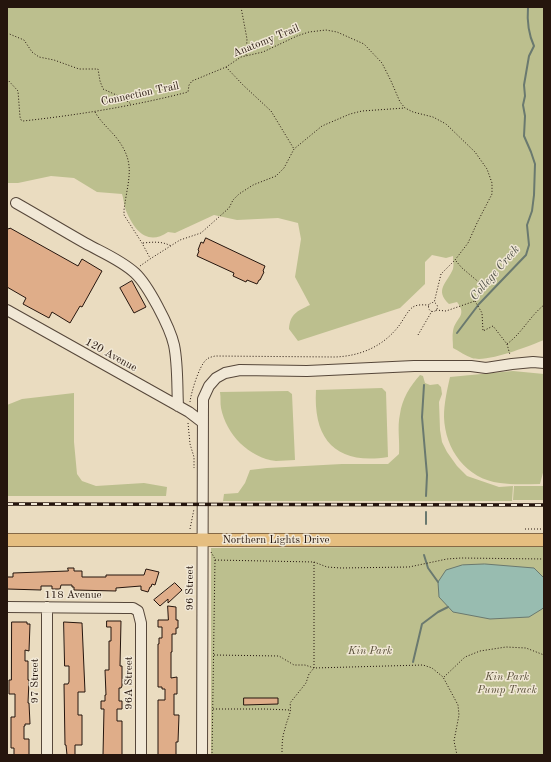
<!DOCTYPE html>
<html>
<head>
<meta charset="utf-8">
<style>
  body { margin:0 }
  #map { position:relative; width:551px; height:762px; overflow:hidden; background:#eadcc0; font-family:"Old Standard TT",serif }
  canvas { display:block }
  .frame { position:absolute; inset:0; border:8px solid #25150d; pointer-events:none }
</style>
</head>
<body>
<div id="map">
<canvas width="551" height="762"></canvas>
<div class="frame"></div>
</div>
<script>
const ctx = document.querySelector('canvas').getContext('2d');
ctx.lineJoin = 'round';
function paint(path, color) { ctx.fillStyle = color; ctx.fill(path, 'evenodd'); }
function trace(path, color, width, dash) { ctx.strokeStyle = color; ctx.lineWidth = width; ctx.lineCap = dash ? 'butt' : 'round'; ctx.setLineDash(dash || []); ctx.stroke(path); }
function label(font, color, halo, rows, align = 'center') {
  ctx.font = font + ' "Old Standard TT",serif'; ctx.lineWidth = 3; ctx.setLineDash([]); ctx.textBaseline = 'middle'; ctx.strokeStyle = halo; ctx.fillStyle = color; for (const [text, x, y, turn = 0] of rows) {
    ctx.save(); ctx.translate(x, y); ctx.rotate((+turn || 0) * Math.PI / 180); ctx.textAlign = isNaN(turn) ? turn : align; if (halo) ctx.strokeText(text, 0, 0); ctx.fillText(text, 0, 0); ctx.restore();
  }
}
const green = new Path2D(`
  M7 7H544V340C529 346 487 363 472 358 466 356 459 351 453 348 453 342 452 336 453 331 455 318 468 316 457 302L449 304C434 290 447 283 453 269 454 265 453 260 453 256L446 258 432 255 425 262V284L400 308 298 341 289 329C290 314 297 311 310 305L295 277 301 239 298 223 278 218 237 220 214 215 175 233 168 232C148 246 135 231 127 213 124 207 124 200 122 194L97 192 74 178 51 176 18 183H8Z
  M513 371 544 374V469L540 484C527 484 513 485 500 483 466 479 445 449 444 417 444 404 447 390 450 377Z
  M420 375 423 376 425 383 430 385 438 384 441 387 442 394 439 402 440 430 442 442 447 452 457 466 467 476 499 487 513 486 512 501H223L224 494 238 493 245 483 250 470 267 468 342 464H388L399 454C400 441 397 427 400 414 402 399 410 386 420 375Z
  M382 388 386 392 388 457C337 465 313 441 316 390Z
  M288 391 292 394 295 460C289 460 282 461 276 461 249 458 226 434 221 408 220 403 221 398 220 392Z
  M74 393V442L77 474 82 481 96 486 144 483 167 487 166 496H7V405L22 399Z
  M514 486H544V500H513Z
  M544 546V755H211V548Z`);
const water = new Path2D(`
  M485 564 534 568 544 578V607L542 609 529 617 490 619 453 612 439 597 438 582 446 570 462 565Z`);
const stream = new Path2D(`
  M457 333 479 304 526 255 529 245 527 225 532 211 534 195 535 164 531 152 524 136 525 116 523 105 525 96 524 85 529 56 534 46C528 33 527 20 528 7
  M424 385 422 417 427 475 426 496
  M426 524V512
  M424 555 428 568 438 582
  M413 662 422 624 438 612 448 607`);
const building = new Path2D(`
  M7 228 9 229 10 228 78 266 82 259 102 271 82 307 80 306 70 323 52 312 49 318 23 304 26 298 7 287Z
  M206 238 265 266 263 271 264 272 260 280H259L257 284 247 280 246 282 233 276 234 273 197 256 199 251 198 250 201 242 203 243Z
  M132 281 146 307 134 313 120 288Z
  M68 568H74V571H82V577H106V575H144L146 569 159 572 155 585 152 584 151 587H150L148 592 141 590V586L116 588V591L74 590V587H72V585H61L60 589H52V586H41V590L7 589V577H13V573L68 571Z
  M175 583 182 590 168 603V599L160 606 154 600Z
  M168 606 176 607V620H178V628H176V634H172V652H171V678L177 677V694H174V715H179L178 742H176V755H158V700H165V689H162V687H158V644H159V638H162V627H158V620H168Z
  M107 621H121L120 666H122V686L121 688H119V701H122V709H117V721H122V755H103L104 709H101V701H105V695H106L105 670H109V641H111V627H107Z
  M12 622H27V624H30L29 651 25 650V661H28V680H29L28 703H29L30 724H25V726H24V739H29V755H14V748H11V717H15V694H9V680H11Z
  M64 622 82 623 85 692H78V715H82V745H75V755H67L66 745H65L64 684H68L69 682V666H65Z
  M244 698H278V704L244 705Z`);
const path = new Path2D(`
  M241 7 247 39 246 56
  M7 33 24 40 32 52 39 57 54 60 79 69H98L100 81 103 89 123 98 131 104
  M226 67 243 85 271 111 294 149
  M7 79 18 91 20 117 21 120 23 121C78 115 134 106 188 92L189 85 192 81 226 67 241 57 263 52 297 36 309 32 326 30 337 32 364 44 382 63 391 81 400 102 405 108 413 112 433 117 446 124 475 152 487 169 492 183V194L477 223 468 243 455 260 441 274 434 303
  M95 112C100 121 108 128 115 136 137 163 128 178 124 210V215L142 243 150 258
  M143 243C153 242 162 241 171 246
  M140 266 150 259 180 240 201 233 229 208 233 200 239 194 253 185 276 176 284 168 294 149 322 126 350 114 362 111 405 108
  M475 301 482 313 483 331 493 326 507 344C522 333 530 316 544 305
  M428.5 307a4.5 4.5 0 1 1 9 0a4.5 4.5 0 1 1-9 0Z
  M436 310 446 311 475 301 482 291 481 284 462 268 456 261
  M418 335 432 311
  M507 344 510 355
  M190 402C191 393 199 366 206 360 209 357 212 357 215 356L335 357C360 356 382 347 398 327 403 321 407 311 413 307 418 304 424 305 429 305
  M188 423 190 444 194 457V468
  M190 529 194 509
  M525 529H544
  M211 552 215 559 212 755
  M215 560 314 562 327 567 341 568 409 567 447 559 461 558 544 559
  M214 655 279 656 294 665H305L314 668 423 665 432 668 443 677 458 705 459 715 454 741 457 755
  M444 677 465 657 480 651 506 647 526 648 544 655
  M213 709H265L290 710
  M282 755C282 746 282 737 285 729 287 718 292 714 290 703L306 683 309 674 314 668V562`);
const minor = new Path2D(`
  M16 203C39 216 62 230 85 243 101 252 121 260 135 273 148 285 170 327 174 345 178 364 177 386 178 406
  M7 310 189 412 202 422
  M7 607 126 608H133L138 611 141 623V755
  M47 607V755
  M202 755 203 399 209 386 216 378 225 373 240 370 307 371 414 366H471L486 368 512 364 533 362 544 363`);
const major = new Path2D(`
  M7 540H544`);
const rail = new Path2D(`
  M7 504 544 505`);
const streetNames = [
  ["Anatomy Trail",266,41,-22],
  ["Connection Trail",140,94,-12],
  ["120 Avenue",111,355,29],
  ["Northern Lights Drive",276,540],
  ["96 Street",190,588,-90],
  ["118 Avenue",73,595],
  ["97 Street",35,681,-90],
  ["96A Street",129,683,-90]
];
const parkNames = [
  ["Kin Park",370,651],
  ["Kin Park",507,677],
  ["Pump Track",507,690]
];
const waterNames = [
  ["College Creek",495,273,-49]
];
paint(green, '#bcbf8e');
paint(water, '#98bcb0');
trace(water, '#6a796f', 1);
trace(stream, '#6a796f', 2);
paint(building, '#dfad89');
trace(building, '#25150d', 1);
trace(minor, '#56473a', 12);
trace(major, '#25150d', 14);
trace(path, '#25150d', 1, [1, 2]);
trace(minor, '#f1e8d6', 10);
trace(major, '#e5be80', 13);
trace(rail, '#25150d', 3.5);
trace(rail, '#f1e8d6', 2, [6]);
label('11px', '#25150d', '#f1e8d6', streetNames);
label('italic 11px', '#5a503a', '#f1e8d6', parkNames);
label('italic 12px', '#4d4f46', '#f1e8d6', waterNames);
</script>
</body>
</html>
